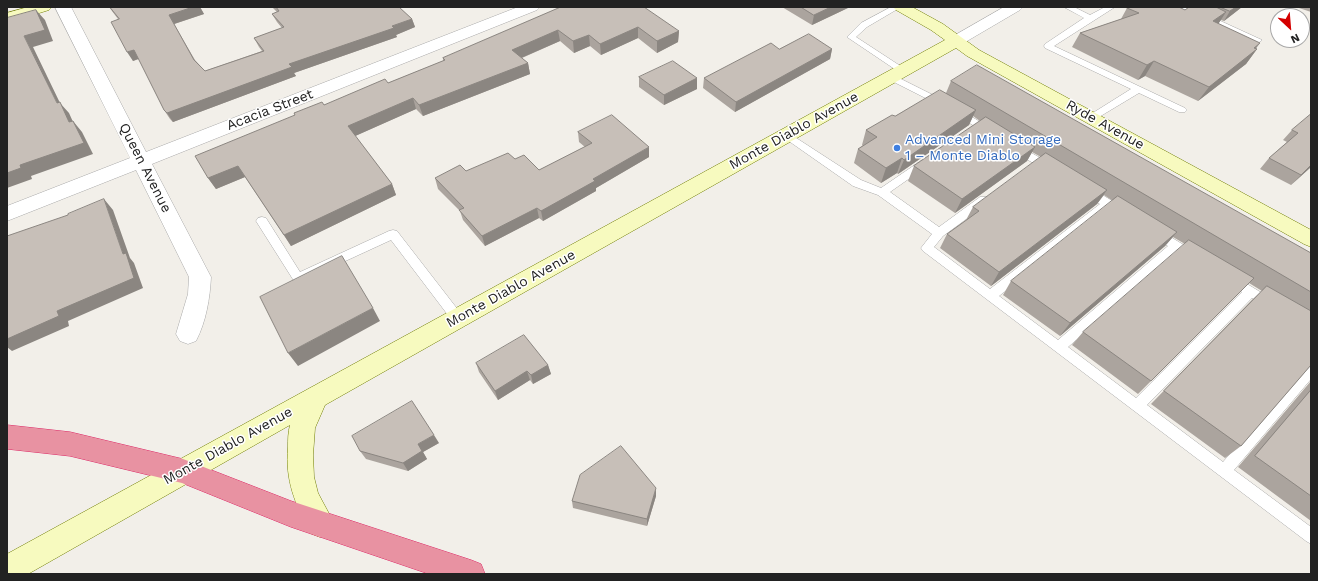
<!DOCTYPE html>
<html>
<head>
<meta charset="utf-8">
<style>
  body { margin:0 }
  #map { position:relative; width:1318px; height:581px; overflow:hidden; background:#f2efe9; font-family:"Work Sans",sans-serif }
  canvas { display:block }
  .frame { position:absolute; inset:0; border:8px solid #222; pointer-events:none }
  .north { position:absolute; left:1270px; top:8px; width:40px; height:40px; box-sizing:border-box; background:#fff; border:1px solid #a7a7a7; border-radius:50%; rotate:154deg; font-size:11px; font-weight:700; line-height:16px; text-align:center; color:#222 }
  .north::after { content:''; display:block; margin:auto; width:14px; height:18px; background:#d40000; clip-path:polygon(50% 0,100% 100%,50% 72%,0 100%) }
</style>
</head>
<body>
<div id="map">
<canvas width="1318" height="581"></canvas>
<div class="frame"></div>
<div class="north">N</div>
</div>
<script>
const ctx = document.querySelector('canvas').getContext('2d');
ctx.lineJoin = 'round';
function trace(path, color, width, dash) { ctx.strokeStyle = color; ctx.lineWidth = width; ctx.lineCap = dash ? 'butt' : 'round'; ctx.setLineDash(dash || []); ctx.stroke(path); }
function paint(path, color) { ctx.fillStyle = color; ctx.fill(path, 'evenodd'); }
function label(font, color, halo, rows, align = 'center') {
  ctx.font = font + ' "Work Sans",sans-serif'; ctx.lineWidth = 3; ctx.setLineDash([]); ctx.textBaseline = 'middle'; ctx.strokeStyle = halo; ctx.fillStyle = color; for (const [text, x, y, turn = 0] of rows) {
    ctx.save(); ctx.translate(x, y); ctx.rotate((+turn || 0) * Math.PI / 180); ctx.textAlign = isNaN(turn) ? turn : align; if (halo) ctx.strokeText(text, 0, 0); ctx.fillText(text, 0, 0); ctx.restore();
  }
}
const lane = new Path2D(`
  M891 7H901L867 27 856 37 905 69 907 71 902 74 847 37 861 23Z
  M1064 7H1074L1090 15 1105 7H1115L1054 46 1185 108 1187 110 1185 112H1179L1139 93 1094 120H1088L1086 118 1088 116 1131 89 1045 48 1044 46 1045 44 1084 18Z
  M1179 7H1190L1262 40 1258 43 1255 42Z
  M891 74 949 103 995 131 990 134 986 133 943 107 888 79 886 77Z
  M787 132 861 180 881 188 922 160H930L931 162 930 164 890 192 939 227 980 197H988L989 200 988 203 943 236 934 247 990 289 1100 204 1083 194 1082 191 1083 188H1091L1127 210 1128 213 1127 216 1123 217 1109 209 999 296 1058 340 1168 246 1151 236 1149 233 1151 230 1155 229 1159 230 1197 253 1199 256 1197 259 1193 260 1177 252 1068 347 1136 398 1242 292 1226 282 1224 279 1226 276 1230 274 1234 276 1275 301 1277 304 1275 307 1271 309 1252 298 1147 405 1223 462 1306 366 1311 364V379L1234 470 1311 527V544L1306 541 923 251 921 248 932 234 878 195 853 186 783 137 782 135 783 133Z
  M1017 145 1053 165 1054 168 1053 171H1045L1013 150 1012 148Z
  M262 217 266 218 300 272 389 231 393 230 397 231 462 315 464 319 462 323 458 324 454 323 391 240 302 281 298 283 294 281 256 221 258 218Z`);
const street = new Path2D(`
  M55 7H71L146 152 518 7H540L537 10 152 164 211 277C210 298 206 322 196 341L188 344 180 341 176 334 188 294 189 277 136 170 7 221V206L130 158Z
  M1004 7H1023L1020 10 962 44 956 46 950 44 948 41 950 38Z`);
const secondary = new Path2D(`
  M28 7H52L49 10 7 23V13Z
  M893 7H912L943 24 979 50 1311 230V247L1304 244 967 56 956 48 325 405 315 428 313 455 314 477 318 493 334 523 330 533 320 537 310 533C295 503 285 481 288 447 288 440 288 432 290 425L28 574H7V554L945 40 931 30 896 10Z`);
const highway = new Path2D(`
  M7 425 70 432 183 459 291 501 471 560 481 564 485 574H429L291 527 182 483 70 456 7 449Z`);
const wall = new Path2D(`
  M109 7H200L204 14 174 24 195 60 205 71 262 51 259 47 254 38 282 28 277 22 272 14 277 12 272 7H399L412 19 415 27 396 35 397 37 294 73 296 76 173 122 170 119 164 110 139 59 133 61 118 19Z
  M561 7 679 31 678 42 657 53 638 38 601 55 590 46 574 53 560 41 522 58 528 63 530 74 423 116 416 109 355 136 392 184 396 195 291 246 245 177 216 189 208 178 295 115 294 113 324 105 388 83 443 61V58Z
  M782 7H850L812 25Z
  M1189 7H1242L1224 21 1221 20 1218 23 1257 49 1246 64 1198 101 1145 76 1138 80 1072 47 1080 33 1121 19 1127 8 1185 10Z
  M1296 7H1311V12Z
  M779 49H832L830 59 735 112 703 88 704 78Z
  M639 77 697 78V89L664 105 639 87Z
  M951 81 1311 253V365L1241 446 1225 458 1151 404 1252 300 1262 291 1249 283 1138 394 1072 345 1083 332 1185 244 1173 237 1165 246 1060 336 1003 295 1011 281 1113 201 1104 195 1097 204 991 286 940 248 947 234 966 220 973 207 1041 157 1032 152 1027 161 955 213 908 181 914 166 980 121 973 116 969 125 898 174 897 173 881 183 854 163 858 149 863 145H862L866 130 895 116 946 93Z
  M1311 114V167L1291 185 1260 169 1269 158 1287 142 1283 140 1292 130Z
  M578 132 649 157 596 188V191L543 221 539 218 485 246 463 220 460 211 438 189 435 178 466 171 515 159 539 170 585 147 579 142Z
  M476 363 548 365 551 374 533 384 530 380 498 400 479 372Z
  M1311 381V521L1238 467Z
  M439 443 423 452 427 459 408 471 366 459 360 451Z
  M656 496 647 526 573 508 572 501Z`);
const shadedWall = new Path2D(`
  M193 7H200L204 14 174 24 169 15Z
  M831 7H850L812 25 814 15Z
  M1236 7H1242L1224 21 1230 11Z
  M36 10 45 20 53 41 33 47 60 103 69 113 78 133 69 122 57 103 24 36Z
  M1226 12 1217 26 1213 21Z
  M412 19 415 27 396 35 397 37 294 73 296 76 173 122 167 113 289 64Z
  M638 27V38L601 55 600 44Z
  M558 30 560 41 514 61 512 50Z
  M679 31 678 42 657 53V41Z
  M589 35 590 46 574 53 573 41Z
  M1260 43 1254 51 1257 49 1246 64 1198 101 1209 87Z
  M832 49 830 59 735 112 736 102Z
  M134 50 140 58 133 61 127 52Z
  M1154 61 1145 76 1138 80 1147 65Z
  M528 63 530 74 423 116 419 105Z
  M697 78V89L664 105V95Z
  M413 98 416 109 353 137 348 126Z
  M976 110 969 125 898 174 904 160Z
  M73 121 82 132 93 154 31 176 32 179 7 188V173L20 165Z
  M649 147V157L596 188V191L543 221 541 211 593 179Z
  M1035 147 1027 161 955 213 962 199Z
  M902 158 897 173 881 183 886 168Z
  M1311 165V167L1291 185Z
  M238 166 245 177 216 189 208 178Z
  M392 184 396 195 291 246 284 235Z
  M1107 190 1097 204 991 286 999 272Z
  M104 199 113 210 130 258 134 263 143 288 68 321 69 326 12 351 7 347V339L57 311 123 254Z
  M537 208 539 218 485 246 482 236Z
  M1177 232 1165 246 1060 336 1070 323Z
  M373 308 380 321 298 366 288 353Z
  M548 365 551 374 533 384 531 375Z
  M527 371 530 380 498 400 495 391Z
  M434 435 439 443 423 452 427 459 408 471 403 463 418 444Z
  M656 488V496L647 526V519Z`);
const building = new Path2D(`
  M110 7H193L169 15 194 60 205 71 264 51 254 38 284 27 272 14 279 11 276 7H399L412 19 392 26 394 28 289 64 292 67 167 113 164 110 134 50 127 52 111 22 119 19Z
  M561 7H644L679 31 657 41 638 27 600 44 589 35 573 41 558 30 512 50 528 63 419 105 413 98 348 126 392 184 284 235 238 166 208 178 195 156 295 115 294 113 322 102 324 105 385 79 388 83 445 60 443 58Z
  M801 7H831L814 15Z
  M1131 7H1179L1185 10 1189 7H1216L1226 12 1213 21 1260 43 1254 48 1257 49 1209 87 1154 61 1147 65 1080 33 1139 13 1127 8Z
  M1220 7H1236L1230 11Z
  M36 10 45 30 24 36 57 103 60 102 69 122 73 121 84 143 20 165 21 168 7 173V18Z
  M809 34 832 49 736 102 704 78 771 43 779 49Z
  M673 61 697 78 664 95 639 77Z
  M977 65 1311 253V292L951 81Z
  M940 90 976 110 904 160 902 158 886 168 858 149 877 137 866 130 892 115 895 116Z
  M1311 114V165L1301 175 1269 158 1298 133 1292 130Z
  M612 115 649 147 593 179 595 181 541 211 537 208 482 236 459 210 464 208 435 178 460 165 466 171 508 153 515 159 524 155 539 170 592 143 578 132Z
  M986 117 1035 147 962 199 914 166Z
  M1046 153 1107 190 999 272 947 234 979 211 973 207Z
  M1118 196 1177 232 1070 323 1011 281Z
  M104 199 123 254 126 253 134 278 57 311 59 316 7 339V236L68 215V214Z
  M1189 240 1254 278 1151 381 1083 332Z
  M342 256 373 308 288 353 260 297Z
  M1267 286 1311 311V365L1241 446 1164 391Z
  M524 335 548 365 531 375 527 371 495 391 476 363Z
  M1311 390V496L1255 456Z
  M412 401 434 435 418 444 422 451 403 463 360 451 352 436Z
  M621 446 656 488 647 519 572 501 580 475Z`);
const markers = [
  [897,148,4,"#3f7fe0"]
];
const streetNames = [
  ["Acacia Street",270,110,-21],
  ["Ryde Avenue",1105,125,29],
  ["Monte Diablo Avenue",794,131,-29],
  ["Queen Avenue",145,168,63],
  ["Monte Diablo Avenue",511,289,-29],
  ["Monte Diablo Avenue",228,446,-29]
];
const shopNames = [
  ["Advanced Mini Storage",905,140],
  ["1 – Monte Diablo",905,156]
];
trace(lane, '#a9a9a9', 1);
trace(street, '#a9a9a9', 1);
trace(secondary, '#707d05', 1);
trace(highway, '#dc2a67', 1);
paint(lane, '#fff');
paint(street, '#fff');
paint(secondary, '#f7fabf');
paint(highway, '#e892a2');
paint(wall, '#aba49e');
paint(shadedWall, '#8b8681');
paint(building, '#c7bfb8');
trace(building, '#8b8681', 1);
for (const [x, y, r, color] of markers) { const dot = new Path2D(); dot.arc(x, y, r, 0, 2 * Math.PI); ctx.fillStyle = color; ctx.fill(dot); trace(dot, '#fff', 1.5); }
label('14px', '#222', '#fff', streetNames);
label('14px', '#366cbe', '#fff', shopNames, 'left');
</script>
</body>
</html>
